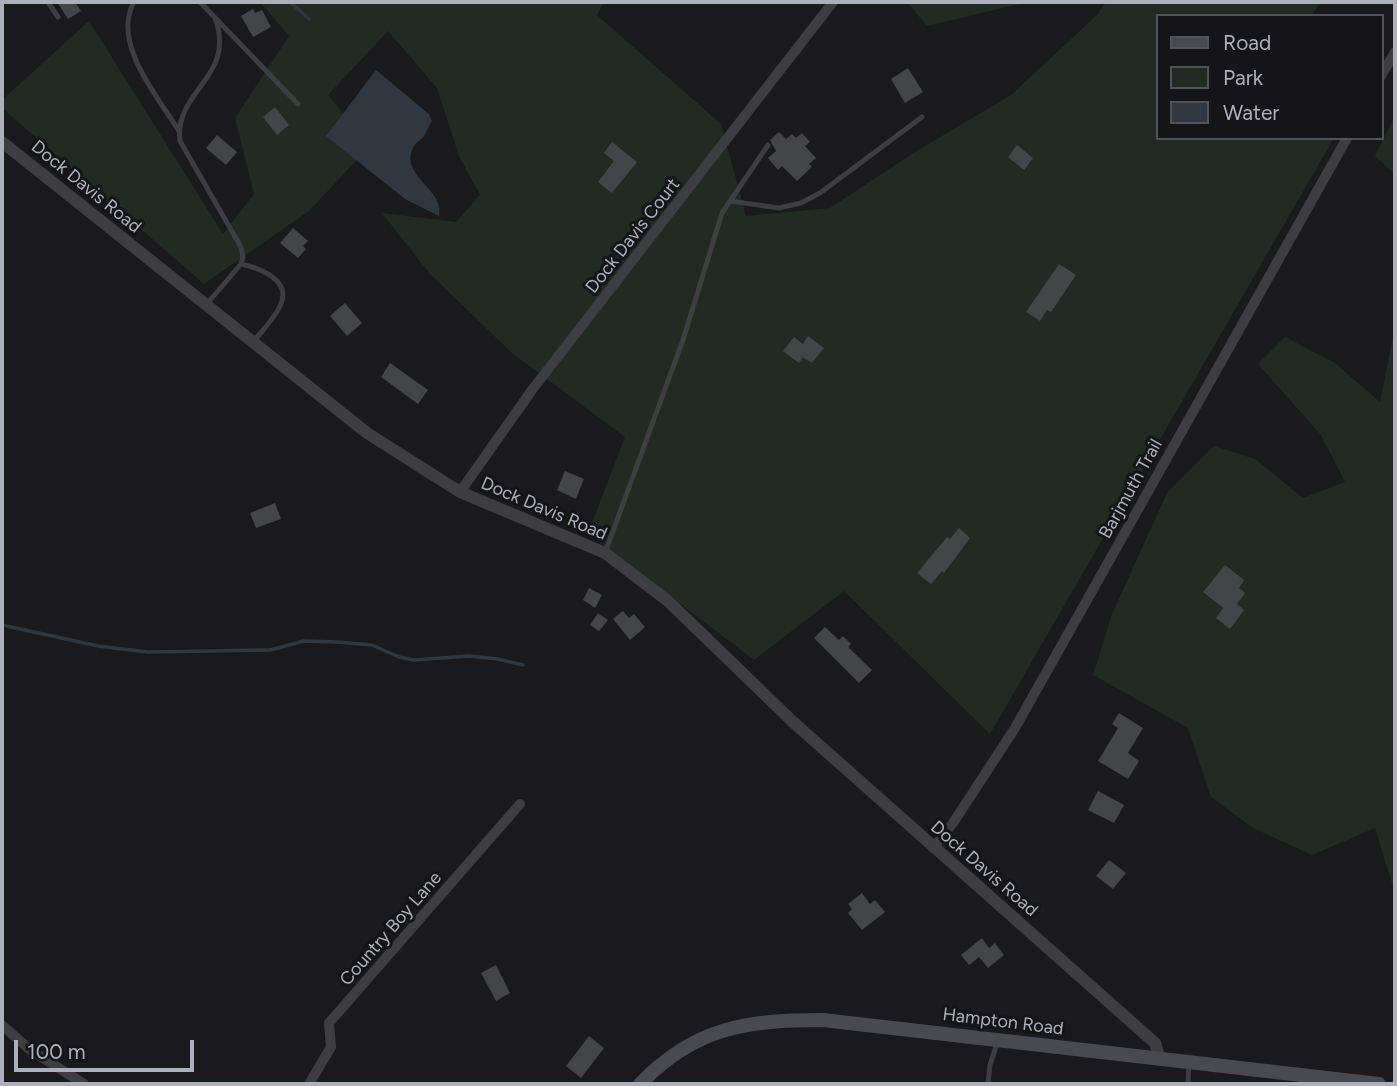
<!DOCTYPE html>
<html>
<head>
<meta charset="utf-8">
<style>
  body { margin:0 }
  #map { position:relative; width:1397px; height:1086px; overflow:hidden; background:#1a1a1c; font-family:Figtree,sans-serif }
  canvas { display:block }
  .frame { position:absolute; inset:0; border:4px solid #adb0ba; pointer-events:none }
  .legend { position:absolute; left:1156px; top:14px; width:228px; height:126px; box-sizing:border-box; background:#151517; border:2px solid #525358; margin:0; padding:9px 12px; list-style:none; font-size:21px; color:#adb0ba }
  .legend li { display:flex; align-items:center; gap:14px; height:35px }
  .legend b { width:35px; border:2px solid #525358 }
  .scale { position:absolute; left:14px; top:1040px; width:180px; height:32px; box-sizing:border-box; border:4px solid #adb0ba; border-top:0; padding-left:9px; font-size:21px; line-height:24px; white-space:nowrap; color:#adb0ba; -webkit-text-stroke:5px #151517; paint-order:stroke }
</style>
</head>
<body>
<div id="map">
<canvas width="1397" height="1086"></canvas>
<div class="frame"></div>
<ul class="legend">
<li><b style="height:9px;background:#494a50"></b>Road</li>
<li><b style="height:19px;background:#222a23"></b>Park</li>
<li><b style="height:19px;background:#30373f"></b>Water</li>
</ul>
<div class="scale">100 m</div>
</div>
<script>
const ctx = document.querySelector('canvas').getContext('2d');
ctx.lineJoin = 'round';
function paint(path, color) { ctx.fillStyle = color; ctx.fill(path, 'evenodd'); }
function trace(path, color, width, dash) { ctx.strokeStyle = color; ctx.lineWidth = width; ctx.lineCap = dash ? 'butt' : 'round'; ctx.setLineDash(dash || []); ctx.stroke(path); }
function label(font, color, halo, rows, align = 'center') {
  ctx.font = font + ' Figtree,sans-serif'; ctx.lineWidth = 6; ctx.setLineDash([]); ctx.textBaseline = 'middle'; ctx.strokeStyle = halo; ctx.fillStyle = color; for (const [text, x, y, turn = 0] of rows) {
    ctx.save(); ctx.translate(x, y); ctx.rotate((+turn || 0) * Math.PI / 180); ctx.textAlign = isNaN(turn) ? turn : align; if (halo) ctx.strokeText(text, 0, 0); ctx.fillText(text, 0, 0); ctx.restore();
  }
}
const green = new Path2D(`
  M260 2H604L597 15 721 124 746 216 830 208 915 152 1011 95 1098 14 1106 2H1321L1311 16H1157V138H1334L990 734 844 591 754 660 588 533 625 437 513 354 430 274 382 213 456 222 480 195 459 156 437 88 388 31 328 95 369 147 309 211 204 284 2 108V100L89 21 223 234 254 194 235 118 289 36Z
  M907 2H1022L1020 4 927 26Z
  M1395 116V174L1375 156Z
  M1395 327V893L1375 828 1312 855 1253 828 1211 797 1188 728 1093 675 1112 614 1167 493 1214 446 1255 459 1303 498 1345 482 1321 435 1258 364 1285 337 1335 363 1380 402Z`);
const water = new Path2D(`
  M376 70 429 114 432 121C429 126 427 131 424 136 421 140 415 143 413 148 399 176 446 190 439 216L405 199 326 136Z`);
const stream = new Path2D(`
  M290 2 309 19
  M2 625 98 646 147 652 270 650 304 641 337 642 372 645 399 657 414 660 469 656 498 659 523 665`);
const building = new Path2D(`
  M57 2H75L81 11 68 19Z
  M253 9 255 13 262 10 271 27 253 37 241 16Z
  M908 68 923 92 905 103 891 79Z
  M275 107 289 125 277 135 263 117Z
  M779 132 786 139 792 134 796 138 802 133 810 142 805 146 816 158 809 164 812 167 797 181 782 166 778 170 768 158 776 151 770 140Z
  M217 135 237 152 226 165 206 148Z
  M612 142 637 162 612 193 598 182 614 161 604 153Z
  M1017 145 1033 158 1024 170 1008 157Z
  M293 228 308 241 303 246 306 249 298 258 280 243Z
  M1059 264 1076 275 1051 312 1047 310 1040 321 1026 312Z
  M345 303 362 323 347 336 330 316Z
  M808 336 824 348 812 363 803 357 799 363 783 351 794 337 803 344Z
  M390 363 428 390 418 404 381 377Z
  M565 471 584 479 576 499 557 490Z
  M275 503 281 519 256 528 250 513Z
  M959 528 970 538 944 573 942 571 931 584 917 573 947 537 950 539Z
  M1225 565 1244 580 1239 588 1245 593 1237 604 1244 610 1230 629 1216 618 1223 608 1203 592Z
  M589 588 602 595 595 608 583 600Z
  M623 611 629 618 634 614 645 627 630 640 613 619Z
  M598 613 608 620 599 631 590 625Z
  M825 627 839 640 843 636 851 644 848 647 872 670 859 683 814 638Z
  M1119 713 1143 728 1128 753 1139 761 1128 779 1098 761 1118 728 1112 724Z
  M1098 791 1124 805 1114 823 1088 810Z
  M1109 860 1126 873 1113 889 1096 876Z
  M862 893 870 904 875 900 885 912 862 930 848 913 852 909 848 904Z
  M982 938 989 948 995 943 1004 955 988 968 979 957 969 965 961 955Z
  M496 965 510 993 496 1001 481 973Z
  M589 1036 604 1048 581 1078 566 1066Z`);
const service = new Path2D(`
  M48 2 58 17
  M134 2C111 43 158 97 179 131
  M200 2 298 104
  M730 201 779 208 801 203 820 193 922 117
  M241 264C259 268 293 280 280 306 274 319 262 331 253 342
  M206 305 241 264 243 257 241 247 180 141C174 89 237 78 215 18
  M605 553 683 340 722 213 768 145
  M988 1084 990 1065 997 1043
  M1188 1084 1189 1063`);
const minor = new Path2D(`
  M1381 76 1395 52
  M460 492 532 390 833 2
  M933 848 953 823 1015 728 1347 138
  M2 1025 29 1049 84 1084
  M309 1084 331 1047 329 1023 520 804`);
const tertiary = new Path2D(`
  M2 142 367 433 460 492 605 553 668 601 792 721 1155 1043 1160 1060`);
const secondary = new Path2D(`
  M640 1084C695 1027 747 1020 823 1020L1379 1084`);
const streetNames = [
  ["Dock Davis Road",86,187,39],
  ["Dock Davis Court",633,236,-52],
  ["Barjmuth Trail",1131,489,-61],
  ["Dock Davis Road",544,509,23],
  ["Dock Davis Road",984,869,41],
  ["Country Boy Lane",391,929,-49],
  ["Hampton Road",1003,1022,7]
];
paint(green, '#222a23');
paint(water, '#30373f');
trace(stream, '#30373f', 3.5);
paint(building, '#444549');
trace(service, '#3d3d42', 5);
trace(minor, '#3d3d42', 10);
trace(tertiary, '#3d3d42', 12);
trace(secondary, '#494a50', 14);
label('18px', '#adb0ba', '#151517', streetNames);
</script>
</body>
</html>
